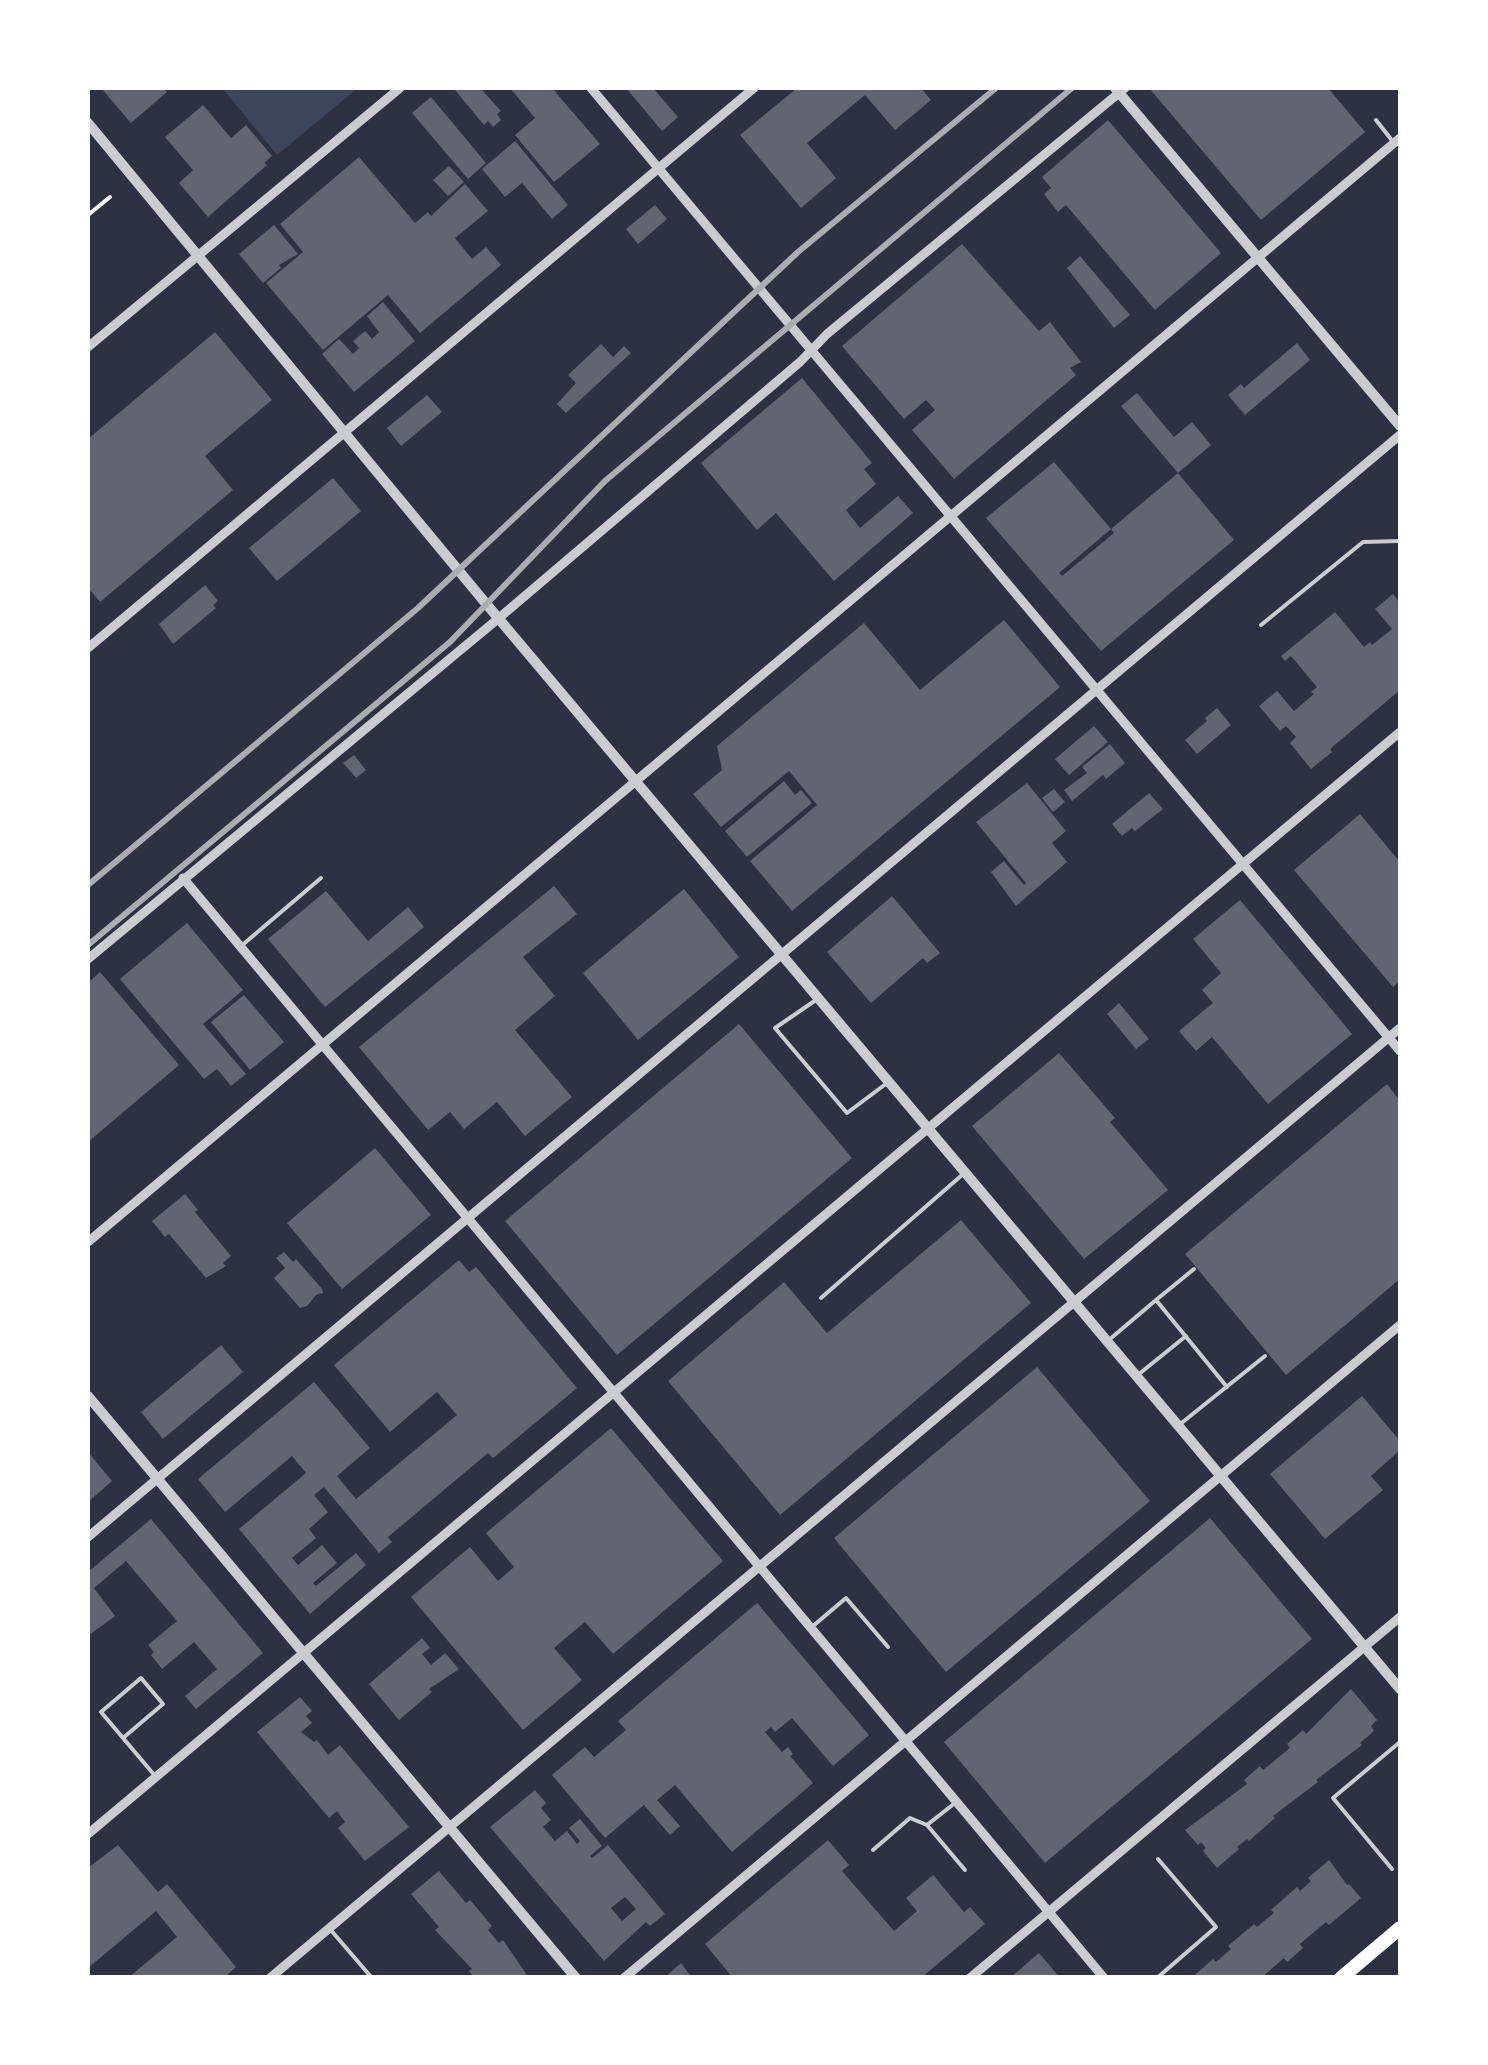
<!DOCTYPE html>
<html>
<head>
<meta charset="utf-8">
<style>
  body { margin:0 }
  #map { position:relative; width:1488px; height:2065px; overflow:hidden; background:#2d3142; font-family:Mulish,sans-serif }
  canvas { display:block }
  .frame { position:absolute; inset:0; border:90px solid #fff; pointer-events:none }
</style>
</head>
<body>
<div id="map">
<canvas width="1488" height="2065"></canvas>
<div class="frame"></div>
</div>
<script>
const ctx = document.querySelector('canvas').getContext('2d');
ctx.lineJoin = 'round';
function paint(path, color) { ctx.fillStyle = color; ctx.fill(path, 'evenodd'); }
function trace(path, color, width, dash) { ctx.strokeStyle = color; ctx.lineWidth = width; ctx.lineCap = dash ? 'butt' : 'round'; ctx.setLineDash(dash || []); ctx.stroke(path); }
const green = new Path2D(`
  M222 88H358L277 155Z`);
const building = new Path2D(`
  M101 88H163L167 92 131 123Z
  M458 88H480L501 111 497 114 501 120 493 127 488 121 484 125 455 90Z
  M510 88H552L600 144 554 182 515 135 535 118Z
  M626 88H653L678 117 662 131Z
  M797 88H921L931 100 895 130 865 95 807 143 836 178 801 208 740 135Z
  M1149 88H1328L1365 132 1261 220Z
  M431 97 486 163 468 179 412 113Z
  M203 105 231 138 246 125 272 156 264 163 267 165 208 217 179 183 193 170 165 137Z
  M1108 120 1221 253 1155 310 1066 205 1058 212 1044 194 1051 188 1042 177Z
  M515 141 568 205 552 219 522 183 505 197 482 169Z
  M359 157 415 223 428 212 431 216 465 184 488 211 455 238 472 259 486 247 501 265 420 333 388 295 323 350 266 283 303 252 280 224Z
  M449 166 464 182 448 196 433 180Z
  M655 205 667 219 638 244 626 229Z
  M274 225 298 254 279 265 281 268 263 283 239 254Z
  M962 244 1039 331 1050 322 1081 362 1070 368 1076 375 954 479 912 430 935 410 926 400 904 419 842 346Z
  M1080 256 1130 315 1114 328 1067 268Z
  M383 302 415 341 354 392 322 354 339 339 353 354 359 348 353 341 365 331 372 339 379 332 367 316Z
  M215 332 272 400 205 456 233 490 100 602 88 588V439Z
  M1297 343 1310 360 1245 415 1228 395 1241 384 1244 388Z
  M601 344 613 357 624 346 631 353 566 413 557 404 576 383 568 375Z
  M802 378 872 463 864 469 876 484 846 510 860 528 898 496 913 513 834 581 776 513 757 530 701 463Z
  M1137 393 1174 437 1192 422 1211 445 1178 473 1121 406Z
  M427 395 442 412 401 446 387 428Z
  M1054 462 1111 529 1059 573 1062 576 1114 533 1111 529 1178 473 1234 540 1101 651 986 518Z
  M333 478 361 511 277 581 249 548Z
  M205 585 218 601 213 605 216 608 173 644 159 624Z
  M1393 594 1400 603V690L1330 749 1332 752 1311 769 1290 743 1296 737 1286 726 1280 731 1259 706 1277 691 1294 711 1314 694 1311 692 1317 687 1291 656 1285 661 1281 656 1335 612 1364 647 1370 642 1372 645 1392 629 1375 609Z
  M1004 620 1060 687 792 911 750 861 817 805 789 771 721 827 693 794 722 770 717 746 864 623 920 690Z
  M1217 708 1231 725 1197 754 1185 740 1207 721 1205 718Z
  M1094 726 1108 742 1069 775 1055 759Z
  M1110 744 1125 763 1106 779 1103 775 1072 801 1064 790 1087 773 1082 767Z
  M354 755 366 770 356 778 343 763Z
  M784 781 795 795 801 790 812 803 747 857 725 831Z
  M1027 783 1066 831 1052 843 1067 862 1016 906 991 872 1004 861 1024 885 1026 883 976 822Z
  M1054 789 1065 802 1053 812 1042 798Z
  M1149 793 1163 809 1135 831 1132 828 1122 836 1112 824Z
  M1360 814 1400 862V981L1393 987 1294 870Z
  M554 886 577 914 523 957 555 996 515 1030 572 1097 525 1136 497 1102 464 1129 450 1112 428 1130 359 1047Z
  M684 889 739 957 638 1040 583 973Z
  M326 891 368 941 408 907 424 927 325 1007 268 939Z
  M892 896 940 953 927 963 923 958 871 1003 827 952Z
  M1240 900 1352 1034 1268 1104 1212 1037 1196 1051 1179 1031 1213 1003 1202 990 1221 973 1193 939Z
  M187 923 243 990 203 1024 246 1074 231 1086 217 1069 204 1079 120 979Z
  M100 972 179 1065 88 1142V983Z
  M244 995 284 1042 250 1070 211 1022Z
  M1119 1003 1149 1039 1136 1049 1107 1014Z
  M739 1024 852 1158 617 1355 505 1221Z
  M1059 1053 1115 1118 1110 1122 1168 1190 1084 1259 972 1126Z
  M1387 1084 1400 1101V1279L1286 1375 1185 1254Z
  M375 1148 431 1215 342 1289 287 1223Z
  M185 1194 198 1210 195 1212 231 1256 223 1263 226 1266 206 1278 169 1234 165 1237 152 1221Z
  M961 1220 1031 1303 780 1515 668 1381 784 1282 827 1333Z
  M284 1252 293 1262 296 1259 322 1289 323 1293 316 1295 307 1306 300 1308 274 1278 285 1268 276 1258Z
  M459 1260 469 1272 476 1267 577 1388 493 1458 488 1453 388 1537 392 1542 379 1553 324 1487 314 1495 328 1512 309 1529 316 1538 292 1558 298 1565 322 1545 337 1563 313 1583 316 1586 356 1553 366 1565 310 1614 239 1529 306 1473 292 1456 225 1512 198 1479 314 1382 370 1448 337 1476 356 1499 457 1415 437 1392 390 1432 334 1365Z
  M221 1345 243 1372 163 1439 141 1412Z
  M1037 1367 1150 1501 946 1672 834 1538Z
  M1362 1396 1400 1441V1450L1371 1476 1383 1490 1325 1539 1270 1474Z
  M611 1428 723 1561 613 1654 585 1622 574 1631 554 1648 582 1680 523 1730 411 1597 470 1547 498 1581 514 1567 486 1533Z
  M88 1452 112 1481 88 1502Z
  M1210 1518 1312 1639 1045 1863 944 1742Z
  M151 1519 263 1653 196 1709 185 1696 217 1669 194 1642 162 1669 151 1655 154 1652 148 1645 177 1621 126 1561 94 1588 115 1616 88 1636V1572Z
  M757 1603 869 1735 833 1766 792 1718 775 1732 771 1727 765 1732 782 1752 788 1747 793 1754 790 1756 813 1783 732 1852 675 1785 657 1800 680 1826 670 1835 644 1805 605 1838 552 1775 585 1747 594 1757 626 1730 618 1721Z
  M422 1638 430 1648 422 1654 431 1665 445 1653 459 1669 429 1689 432 1692 399 1720 369 1684Z
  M1351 1689 1377 1720 1371 1726 1374 1731 1360 1743 1362 1745 1316 1780 1318 1782 1273 1816 1275 1818 1249 1841 1247 1839 1237 1847 1239 1849 1217 1868 1203 1851 1206 1848 1201 1842 1198 1845 1185 1830 1247 1784 1244 1780 1260 1766 1263 1770 1290 1748 1287 1744 1303 1730 1306 1734Z
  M300 1697 312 1711 306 1716 312 1723 301 1732 314 1742 317 1740 328 1755 340 1745 409 1827 365 1861 338 1828 345 1822 337 1811 329 1818 257 1732Z
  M535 1790 546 1803 541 1808 551 1820 543 1827 555 1841 567 1831 577 1844 580 1841 569 1828 580 1819 602 1846 590 1856 592 1858 608 1845 665 1914 650 1926 646 1922 604 1961 490 1827ZM625 1897 636 1909 622 1921 611 1908Z
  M828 1840 849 1865 842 1871 894 1931 917 1911 906 1898 933 1875 964 1912 970 1907 985 1924 921 1978H733L705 1944Z
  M118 1845 158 1892 167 1884 236 1967 224 1978H128L177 1937 156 1911 88 1968V1868Z
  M1329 1860 1347 1885 1349 1884 1361 1898 1329 1925 1326 1922 1300 1944 1303 1948 1287 1962 1284 1958 1261 1978H1191L1213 1959 1216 1962 1231 1949 1228 1946 1254 1924 1257 1927 1264 1921 1274 1913 1271 1910 1297 1887 1300 1891 1311 1881 1308 1878Z
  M439 1871 466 1903 470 1900 492 1926 488 1930 499 1943 503 1940 529 1978H474L469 1971 472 1969 435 1930 439 1927 411 1894Z
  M1039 1953 1060 1978H1010Z
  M681 1963 692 1978H664Z`);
const path = new Path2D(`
  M88 215 110 197`);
const service = new Path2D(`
  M1376 120 1394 143
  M1261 625 1363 542 1400 541
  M240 947 321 878
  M816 1000 775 1028 847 1113 887 1083
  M1194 1269 1156 1300 1227 1387
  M821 1298 962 1175
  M1110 1339 1156 1300
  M1139 1374 1186 1336
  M1179 1425 1265 1356
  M813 1626 846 1598 888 1647
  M123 1738 163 1704 141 1678 101 1712 156 1777
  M955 1803 927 1825 965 1870
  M873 1850 910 1818 927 1825
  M1392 1869 1333 1798 1400 1742
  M329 1928 372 1978
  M1157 1978 1216 1927 1158 1859`);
const minor = new Path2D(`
  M591 88 1400 1051
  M88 347 400 88
  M88 648 754 88
  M183 878 1104 1978
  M88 959 499 618 800 362 827 334 1125 88
  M88 1242 1400 138
  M88 1537 1400 435
  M88 1834 1400 732
  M270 1978 1400 1028
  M624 1978 1400 1325
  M970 1978 1400 1617`);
const tertiary = new Path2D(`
  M1115 88 1400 426
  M88 123 483 600 1400 1689
  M88 1396 576 1978`);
const primary = new Path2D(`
  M1341 1978 1400 1928`);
const rail = new Path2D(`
  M88 885 418 608 798 252 996 88
  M88 945 450 642 605 481 1072 88`);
paint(green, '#3c4559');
paint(building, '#626471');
trace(path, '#fff', 4);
trace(service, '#caccd0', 4);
trace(minor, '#caccd0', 9);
trace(tertiary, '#caccd0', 10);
trace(primary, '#fff', 14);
trace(rail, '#abadb3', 6);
</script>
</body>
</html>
